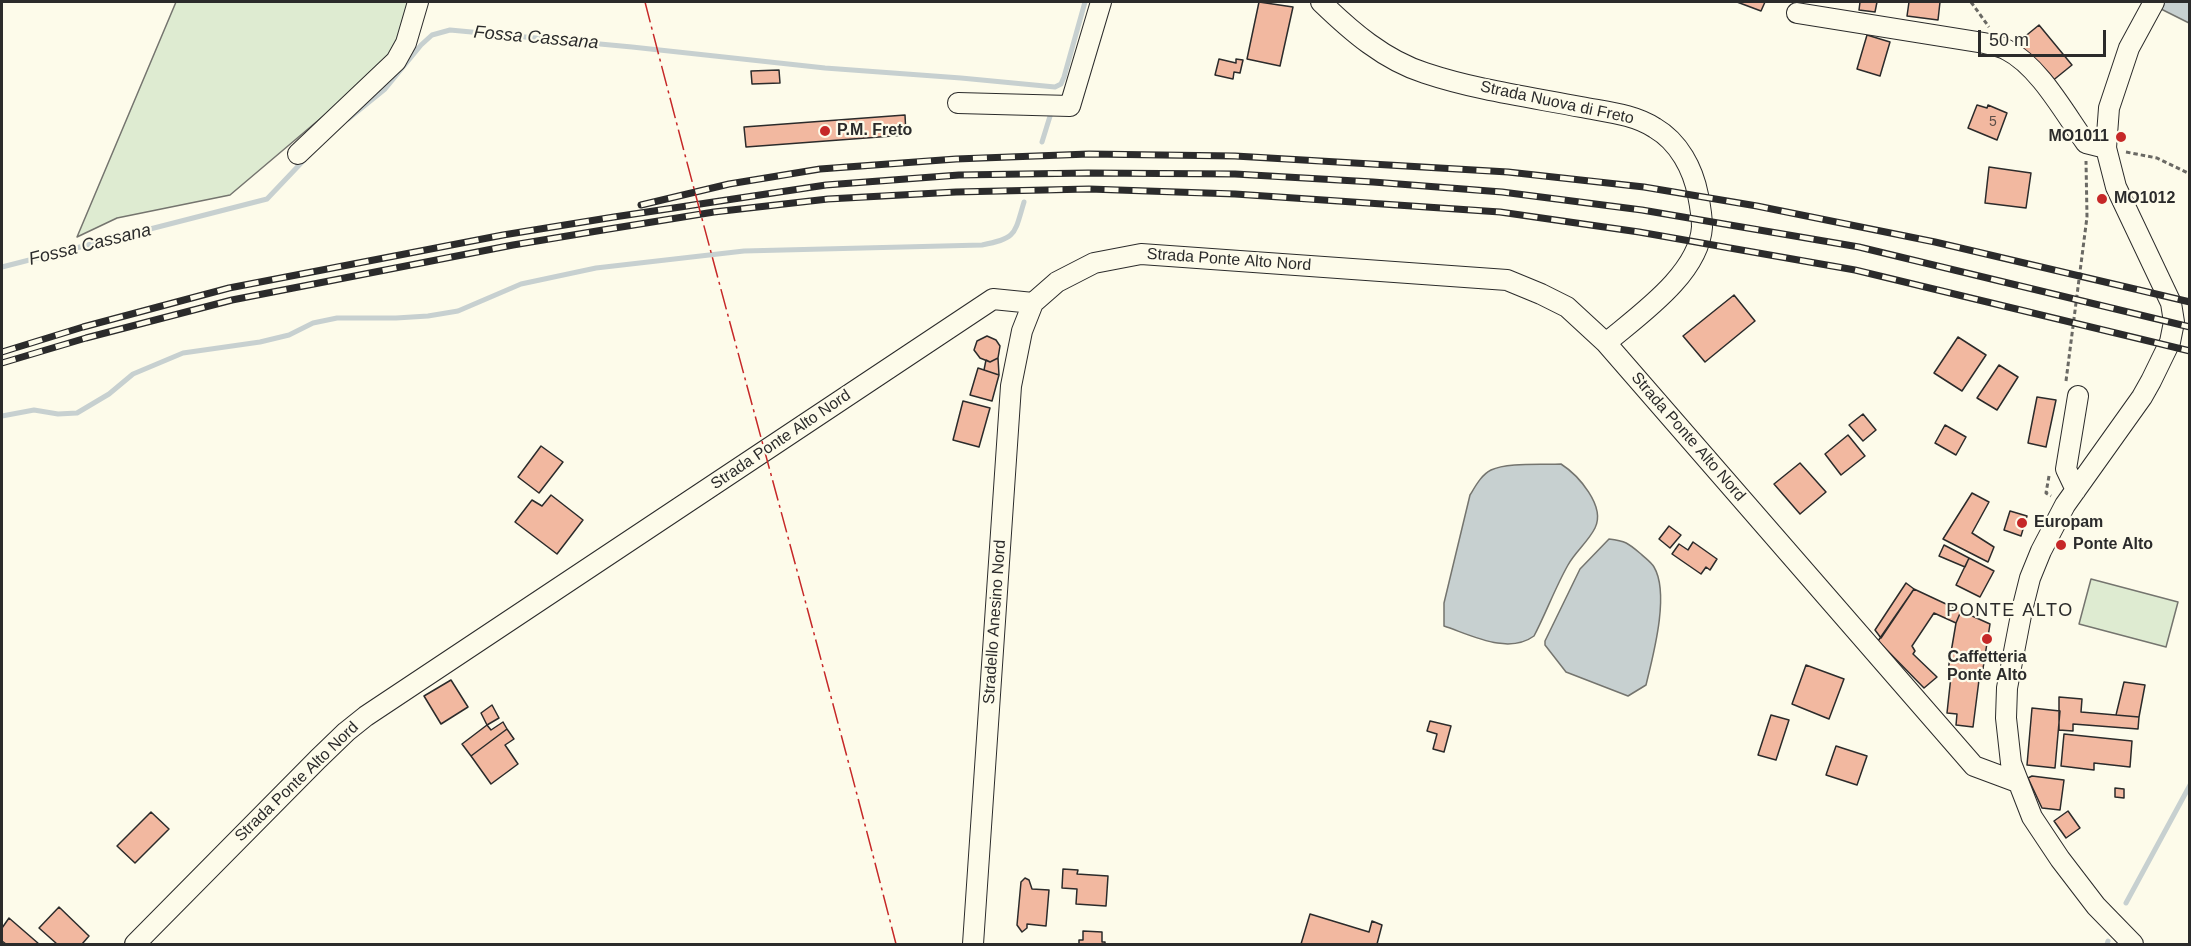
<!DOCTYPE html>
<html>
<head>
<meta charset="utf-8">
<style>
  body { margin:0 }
  #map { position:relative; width:2191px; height:946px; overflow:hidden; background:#fdfbea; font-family:Arial,sans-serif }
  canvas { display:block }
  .frame { position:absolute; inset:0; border:3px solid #2b2b2b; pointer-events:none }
  .scale { position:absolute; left:1978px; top:30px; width:128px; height:27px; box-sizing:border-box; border:3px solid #2b2b2b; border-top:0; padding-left:8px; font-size:18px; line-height:21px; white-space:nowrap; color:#2b2b2b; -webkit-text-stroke:4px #fdfbea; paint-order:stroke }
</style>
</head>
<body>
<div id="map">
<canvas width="2191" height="946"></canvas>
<div class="frame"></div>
<div class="scale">50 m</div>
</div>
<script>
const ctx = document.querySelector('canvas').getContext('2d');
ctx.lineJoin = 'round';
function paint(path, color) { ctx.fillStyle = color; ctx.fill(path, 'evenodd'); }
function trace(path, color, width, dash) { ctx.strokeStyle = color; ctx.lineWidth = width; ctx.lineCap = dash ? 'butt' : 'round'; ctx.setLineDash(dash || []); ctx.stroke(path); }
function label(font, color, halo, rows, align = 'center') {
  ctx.font = font + ' Arial,sans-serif'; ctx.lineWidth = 4.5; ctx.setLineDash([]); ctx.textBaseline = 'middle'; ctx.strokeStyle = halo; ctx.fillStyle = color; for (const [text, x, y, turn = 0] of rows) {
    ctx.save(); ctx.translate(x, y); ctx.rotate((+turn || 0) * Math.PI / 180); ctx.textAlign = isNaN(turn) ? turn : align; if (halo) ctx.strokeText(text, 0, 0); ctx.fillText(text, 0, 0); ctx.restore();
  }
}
const green = new Path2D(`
  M176 2H409L399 37 386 63 230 195 117 218 77 237Z
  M2091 579 2178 602 2166 647 2079 624Z`);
const water = new Path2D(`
  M2147 2H2189V23Z
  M1561 464C1578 475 1606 506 1595 528 1588 542 1575 552 1568 565 1555 588 1546 613 1534 636 1508 655 1471 635 1444 626V603L1470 495C1475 487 1481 475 1491 470 1507 462 1542 465 1561 464Z
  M1609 539C1626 541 1628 543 1641 554 1645 558 1651 562 1654 567 1670 594 1653 656 1646 685L1628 696 1566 672 1545 645V641L1580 569Z`);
const stream = new Path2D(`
  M348 119 385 89 421 45 432 35 450 30 632 47 825 68 961 78 1055 87 1061 84 1064 77 1085 2
  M1042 142 1051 113
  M2 267 267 199 304 160
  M2 416 34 410 58 414 77 413 109 394 133 374 183 353 260 342 289 335 313 323 337 318H396L428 316 458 311 521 284 596 268 744 251 982 245C1017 238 1014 235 1024 202
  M2126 903 2190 785
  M2107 944 2108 941`);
const building = new Path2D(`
  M1259 2 1293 7 1280 66 1247 59Z
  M1737 2H1765L1761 11Z
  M1860 2H1877L1875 12 1859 10Z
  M1909 2H1940L1938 20 1907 16Z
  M2039 25 2072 65 2051 82 2017 43Z
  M1867 35 1890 42 1880 76 1857 69Z
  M1219 59 1236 63V59L1243 60 1240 73 1234 72 1233 79 1215 75Z
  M779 70 780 83 752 84 751 71Z
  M1977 105 1987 108 1988 105 2007 113 1997 140 1968 128Z
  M905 115 906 135 746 147 744 127Z
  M1989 167 2031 173 2026 208 1985 203Z
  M1734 295 1755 321 1705 362 1683 336Z
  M987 336 996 340 1000 346 998 358 990 362 980 358 974 350 977 341Z
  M1958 337 1986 355 1962 391 1934 373Z
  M998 358 999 375 984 370 986 360 990 362Z
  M1999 365 2018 377 1997 410 1977 398Z
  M978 368 999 375 992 401 970 395Z
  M2037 397 2056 400 2046 447 2028 443Z
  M963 401 990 408 979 447 953 440Z
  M1863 414 1876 430 1863 441 1849 425Z
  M1945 425 1966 437 1956 455 1935 443Z
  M1848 435 1865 456 1841 475 1825 454Z
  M541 446 563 462 539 493 518 477Z
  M1800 463 1826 492 1800 514 1774 484Z
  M1972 493 1989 502 1972 533 1994 547 1988 562 1943 539Z
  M551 495 583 520 557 554 515 522 532 500 542 506Z
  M2010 511 2027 516 2021 536 2004 530Z
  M1669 526 1681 535 1670 548 1659 539Z
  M1693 542 1717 559 1710 570 1706 567 1701 574 1672 554 1679 544 1688 550Z
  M1944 545 1969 558 1965 567 1939 556Z
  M1969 558 1994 571 1980 597 1956 585Z
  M1906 583 1914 589 1881 638 1875 630Z
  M1914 589 1961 611 1956 623 1934 613 1912 646 1915 651 1913 654 1937 677 1924 688 1878 641Z
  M1961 611 1990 624 1982 675 1948 670 1956 623Z
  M1806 665 1844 679 1829 719 1792 704Z
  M1951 676 1979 680 1973 727 1956 725 1957 714 1947 713Z
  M451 680 468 707 441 724 424 696Z
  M2124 682 2145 685 2139 717 2116 715Z
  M2059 697 2082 699 2081 712 2139 717 2138 729 2073 724V731L2059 730Z
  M492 705 499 718 487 725 481 713Z
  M2032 708 2060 711 2055 768 2027 765Z
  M1771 715 1789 720 1776 760 1758 755Z
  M1430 721 1451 726 1444 752 1433 749 1437 734 1427 731Z
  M503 722 507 729 471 756 462 744 487 725 491 730Z
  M507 729 514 739 505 745 518 764 491 784 471 756Z
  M2064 734 2132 741 2130 767 2094 763V770L2061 766Z
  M1836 746 1867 756 1857 785 1826 775Z
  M2032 776 2064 780 2060 810 2042 808 2028 778Z
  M2115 788 2124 789V798L2115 797Z
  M2068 811 2080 828 2066 838 2054 821Z
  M151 812 169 829 135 863 117 846Z
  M1063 869 1078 870 1077 874 1108 876 1106 906 1076 904 1077 889 1062 888Z
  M1025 878 1029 880 1032 889 1049 890 1046 926 1027 924V928L1022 932 1017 925 1021 882Z
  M59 907 89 936 82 944H57L39 928Z
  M1310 914 1369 932 1372 921 1382 925 1377 944H1301Z
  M9 918 39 944H6L2 941V928Z
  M1083 931 1102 932V942H1105V944H1079V940H1083Z`);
const path = new Path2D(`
  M1971 2 1989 27
  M2126 152 2157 158 2190 174
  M2066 381 2087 217 2086 161
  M2049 476 2046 493 2051 496`);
const minor = new Path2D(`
  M1321 2C1351 31 1384 60 1425 73 1476 90 1529 97 1581 107 1606 112 1634 114 1655 128 1679 142 1693 169 1698 195 1700 205 1702 216 1702 227 1699 274 1639 315 1606 343
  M1797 13 1984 43C1991 45 2000 46 2007 50 2039 66 2065 114 2086 143L2106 148
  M958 103 1070 106 1101 2
  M298 154 396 61 406 43 418 2
  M2076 490 2066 469 2078 396
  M135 944 318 759 346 732 366 716 993 299 1033 303 1057 282 1094 263 1141 254 1507 280 1541 294 1567 307 1606 343 1974 766 2017 782
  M973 944 1011 386 1022 331 1033 303
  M2133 944 2096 906 2060 859 2032 817 2011 763 2006 718 2007 688 2022 610 2030 578 2041 551 2065 505 2142 397 2151 381 2170 342 2174 322 2171 303 2116 187 2106 148 2109 108 2129 48 2154 2`);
const rail = new Path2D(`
  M641 205 729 184 820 169 956 159 1089 154 1235 156 1508 172 1644 187 1757 206 1935 242 2190 302
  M2 352 83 327 229 288 503 235 614 217 826 185 959 175 1088 173 1235 174 1373 182 1502 192 1642 210 1859 247 2190 327
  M2 363 86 338 232 300 513 245 609 229 714 212 828 199 956 192 1089 189 1235 194 1500 212 1639 232 1855 270 2190 351`);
const power = new Path2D(`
  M645 2C726 316 815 629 896 944`);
const markers = [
  [825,131,6,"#c62828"],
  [2121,137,6,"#c62828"],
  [2102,199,6,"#c62828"],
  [2022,523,6,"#c62828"],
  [2061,545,6,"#c62828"],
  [1987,639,6,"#c62828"]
];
const numberNames = [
  ["5",1993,122]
];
const streetNames = [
  ["Strada Nuova di Freto",1557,103,12],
  ["Strada Ponte Alto Nord",1229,260,4],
  ["Strada Ponte Alto Nord",1688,437,49],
  ["Strada Ponte Alto Nord",781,440,-34],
  ["Stradello Anesino Nord",995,622,-86],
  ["Strada Ponte Alto Nord",297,782,-44]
];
const poiNames = [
  ["P.M. Freto",837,131],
  ["MO1011",2109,137,"right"],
  ["MO1012",2114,199],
  ["Europam",2034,523],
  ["Ponte Alto",2073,545],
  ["Caffetteria",1987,658,"center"],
  ["Ponte Alto",1987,676,"center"]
];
const waterNames = [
  ["Fossa Cassana",536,38,5],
  ["Fossa Cassana",90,245,-14]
];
const neighbourhoodNames = [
  ["PONTE ALTO",2010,611]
];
paint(green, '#deebd1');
trace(green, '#74746e', 1.5);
paint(water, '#c7d0d0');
trace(water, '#74746e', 1.5);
trace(stream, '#c7d0d0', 5);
paint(building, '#f2b8a0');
trace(building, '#2b2b2b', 1.5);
trace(minor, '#2b2b2b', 22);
trace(path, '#6a6964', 3, [4.5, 3]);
trace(minor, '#fdfbea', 20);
trace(rail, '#2b2b2b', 7);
trace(rail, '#fdfbea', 4.5, [14]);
trace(power, '#c62828', 1.5, [21, 4.5, 3, 4.5]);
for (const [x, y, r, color] of markers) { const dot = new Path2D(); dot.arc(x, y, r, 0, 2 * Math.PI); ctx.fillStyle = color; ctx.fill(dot); trace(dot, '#fdfbea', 2); }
label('14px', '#5d4e48', null, numberNames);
label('16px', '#2b2b2b', '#fdfbea', streetNames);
label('bold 16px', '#2b2b2b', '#fdfbea', poiNames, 'left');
label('italic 18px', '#2b2b2b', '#fdfbea', waterNames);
ctx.letterSpacing = '1.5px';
label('18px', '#2b2b2b', '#fdfbea', neighbourhoodNames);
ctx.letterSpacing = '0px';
</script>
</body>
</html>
